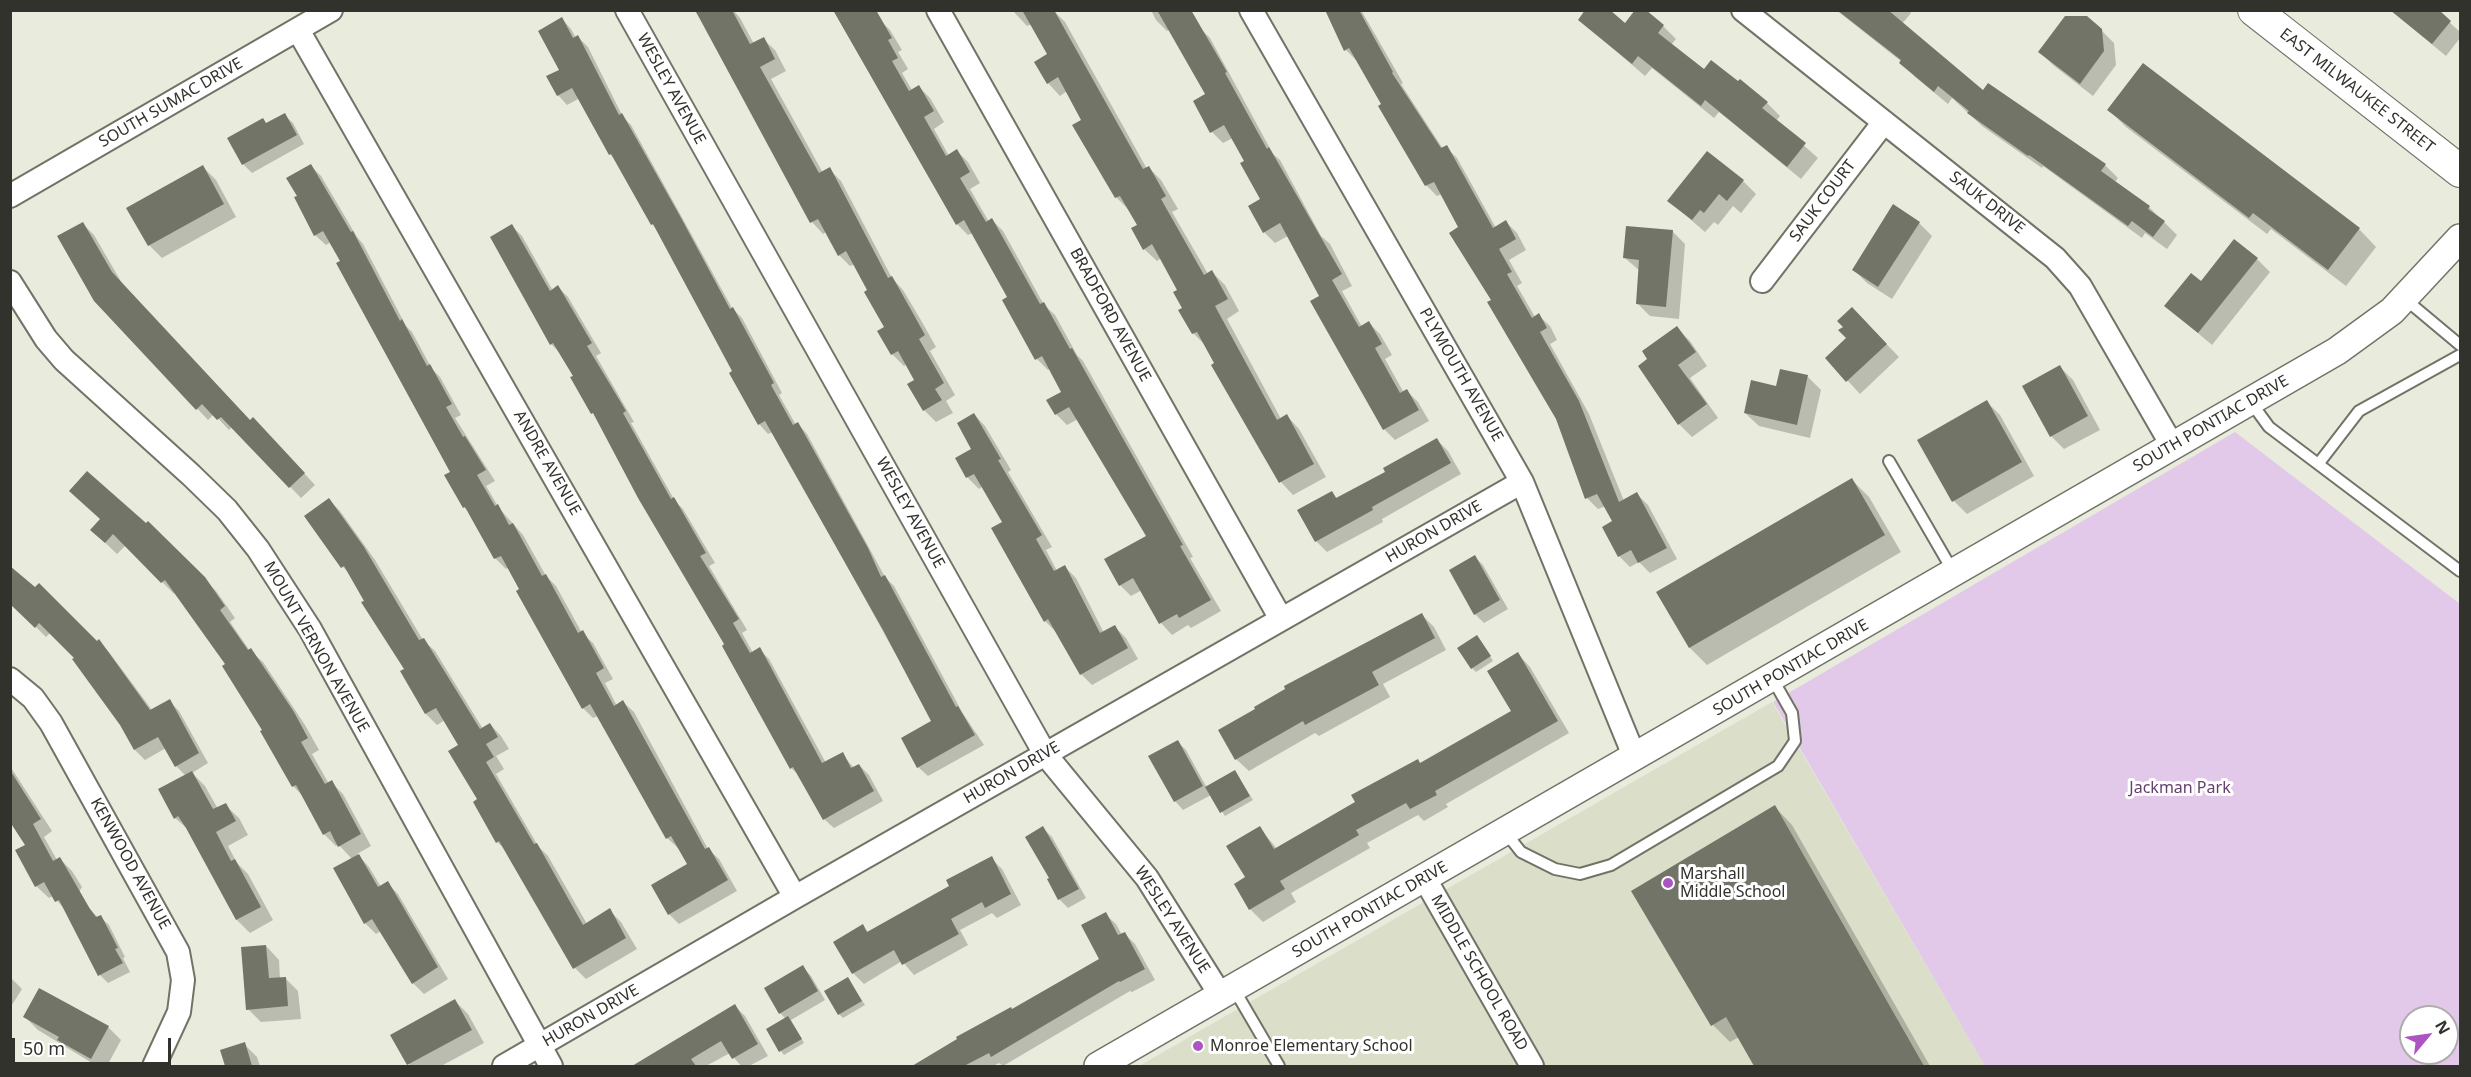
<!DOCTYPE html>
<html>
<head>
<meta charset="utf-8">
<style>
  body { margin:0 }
  #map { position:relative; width:2471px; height:1077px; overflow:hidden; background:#e9ebdd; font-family:"Noto Sans",sans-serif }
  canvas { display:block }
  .frame { position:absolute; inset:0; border:12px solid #31322c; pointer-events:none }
  .north { position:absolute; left:2399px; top:1005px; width:60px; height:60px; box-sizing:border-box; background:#fff; border:2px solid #adadab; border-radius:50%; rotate:61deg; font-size:16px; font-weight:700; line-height:24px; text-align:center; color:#31322c }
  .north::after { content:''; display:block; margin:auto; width:21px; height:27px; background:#ac55c2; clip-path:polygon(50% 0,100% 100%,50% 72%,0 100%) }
  .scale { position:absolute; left:12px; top:1038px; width:159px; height:27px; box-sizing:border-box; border:3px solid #31322c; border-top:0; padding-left:8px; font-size:18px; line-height:21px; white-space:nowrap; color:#31322c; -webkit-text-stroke:4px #fff; paint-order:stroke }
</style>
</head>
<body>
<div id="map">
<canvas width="2471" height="1077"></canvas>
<div class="frame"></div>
<div class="north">N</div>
<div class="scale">50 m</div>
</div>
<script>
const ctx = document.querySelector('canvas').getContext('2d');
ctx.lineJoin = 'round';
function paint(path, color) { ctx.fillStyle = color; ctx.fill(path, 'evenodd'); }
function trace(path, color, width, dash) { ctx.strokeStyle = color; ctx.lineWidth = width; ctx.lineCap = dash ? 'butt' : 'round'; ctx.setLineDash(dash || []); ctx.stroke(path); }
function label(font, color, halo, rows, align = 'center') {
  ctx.font = font + ' "Noto Sans",sans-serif'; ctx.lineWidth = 6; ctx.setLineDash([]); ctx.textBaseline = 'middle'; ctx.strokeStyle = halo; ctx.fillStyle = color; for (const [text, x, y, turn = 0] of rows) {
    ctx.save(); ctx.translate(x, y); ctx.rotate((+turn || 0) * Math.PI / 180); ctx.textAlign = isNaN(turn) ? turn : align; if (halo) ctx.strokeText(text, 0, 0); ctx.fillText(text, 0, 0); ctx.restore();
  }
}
const built = new Path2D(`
  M1772 702 1985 1066H1139L1210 1025Z`);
const green = new Path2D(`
  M2235 432 2460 604V1066H1985L1773 702ZM2411 1017H2447V1053H2411Z`);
const shadow = new Path2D(`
  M694 10H733L740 18 754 44 763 39 775 50 786 71 771 79 823 173 829 169 841 181 892 278 903 290 922 322 936 347 930 351 955 395 946 401 953 413 936 422 924 410 909 384 916 381 907 364 904 366 892 354 886 327 855 264 850 266 839 255 826 232 823 234 812 222 703 22Z
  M833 10H870L890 30 902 50 898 52 908 69 902 73 912 90 919 87 930 98 944 122 934 129 949 156 957 151 968 162 980 183 970 189 989 222 992 220 1003 231 1044 305 1055 315 1077 355 1083 361 1193 557 1190 558 1221 611 1191 628 1188 625 1172 635 1161 623 1142 590 1131 596 1120 585 1148 537 1078 419 1067 425 1056 414 1063 392 1050 369 1048 370 1037 359 1009 298 973 233 968 235 957 224Z
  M1012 10H1053L1065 22 1147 169 1149 168 1161 180 1178 209 1172 212 1208 274 1212 272 1225 285 1239 311 1227 319 1281 419 1287 416 1299 429 1326 477 1293 495 1281 482 1213 366 1216 364 1206 346 1193 333 1179 290 1161 258 1157 261 1144 249 1139 226 1129 210 1116 197 1083 120 1067 91 1060 96 1048 83 1049 55 1032 24 1027 26Z
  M1151 10H1189L1199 27 1210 38 1273 154 1280 160 1321 236 1330 244 1352 286 1342 291 1362 327 1369 323 1380 334 1392 355 1385 359 1404 393 1407 391 1418 402 1429 421 1395 440 1384 429 1321 296 1288 236 1275 243 1264 232 1262 199 1246 162 1233 138 1223 143 1212 132 1195 102 1207 95 1170 29 1167 31 1156 20Z
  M1326 10H1361L1403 83 1401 84 1443 149 1446 147 1457 158 1496 228 1506 222 1517 233 1526 250 1509 260 1522 283 1517 286 1535 317 1538 315 1550 326 1557 340 1550 344 1589 414 1624 501 1637 494 1648 505 1677 559 1650 573 1639 562 1630 567 1619 556 1614 522 1606 506 1598 509 1587 498 1557 418 1493 300 1460 228 1442 194 1437 196 1426 185 1383 105 1357 61 1346 50Z
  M1836 10H1909L1911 13 1902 24 1984 92 2105 165 2118 178 2115 182 2149 207 2177 235 2167 249 2145 233 2142 238 2043 166 2042 168 1982 126 1952 98 1948 104 1914 76 1902 62Z
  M2390 10H2436L2460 32V38L2446 56Z
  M562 19 571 29 576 38 578 37 588 47 623 117 631 125 732 308 742 318 782 393 779 395 796 425 798 424 807 434 885 577 894 586 962 712 984 745 928 776 918 767 933 722 773 432 768 434 759 424 734 371 657 229 652 224 617 161 610 154 580 98 567 105 558 95Z
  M1580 20 1663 26 1676 39 1671 45 1704 71 1767 103 1780 116 1776 121 1818 158 1801 179 1719 112 1714 118 1652 68 1645 76Z
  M2101 30 2114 43 2116 65 2093 96 2053 65 2040 52Z
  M2143 65 2359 229 2376 247 2346 286 2271 229 2267 234 2126 127 2109 110Z
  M284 115 293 123 304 144 252 173 243 164 267 124Z
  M311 166 321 176 357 237 363 244 406 326 412 332 432 369 440 377 461 415 455 418 495 481 486 486 499 508 523 535 546 576 556 586 582 633 593 643 613 679 605 683 617 706 623 702 634 712 708 849 719 859 737 891 679 924 669 914 689 864 679 847 678 848 667 838 598 716 593 718 583 708 509 567 506 569 495 558 471 514 464 507 452 473 401 382 402 381 331 242 326 245 315 235 299 197Z
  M203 167 216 180 236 217 162 258 149 245Z
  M1743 181 1756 194 1741 213 1733 206 1718 225 1714 222 1705 232 1669 201Z
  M1893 206 1919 223 1932 236 1892 299 1867 283 1854 270Z
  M82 223 94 235 123 285 251 422 264 430 315 485 301 498 232 427 229 430 214 414 208 420 95 300Z
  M512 226 522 236 553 291 558 287 568 297 601 353 596 356 634 422 631 423 675 501 683 509 715 563 709 566 747 630 742 633 753 653 759 649 769 659 826 763 842 754 854 768 859 765 869 775 883 801 834 828 824 819 801 777 791 768 726 645 575 376 561 354 551 344 528 305Z
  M1672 231 1685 244 1679 319 1650 316 1637 303 1640 271 1625 258Z
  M2257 259 2270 272 2212 345 2166 306Z
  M1865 322 1899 357 1860 394 1827 358Z
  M1677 328 1690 341 1707 366 1690 378 1718 418 1692 437 1679 424 1649 359Z
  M2060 367 2073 380 2100 430 2064 449 2051 436Z
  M1781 370 1808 377 1821 390 1810 438 1759 426 1745 413 1777 388Z
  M1987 402 2000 415 2034 476 1967 514 1954 501 1919 440Z
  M974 414 985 426 1011 470 1008 472 1052 547 1046 550 1057 571 1065 567 1076 578 1104 633 1115 627 1126 638 1138 659 1092 685 1081 674 1056 632 1045 621 1004 522 983 486 979 489 968 478 957 459 973 449Z
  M1437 440 1448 451 1461 474 1382 519 1383 522 1327 552 1316 541 1332 493 1338 499 1387 472Z
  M1852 480 1869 497 1901 552 1707 665 1690 648 1658 592Z
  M329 500 340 511 375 560 423 640 435 651 483 729 490 724 501 736 509 749 496 756 504 769 496 774 538 846 548 856 587 924 609 910 621 922 637 949 586 979 575 968 507 851 497 842 479 800 460 746 445 720 437 725 426 714 402 672 406 669 350 574 343 567Z
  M148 523 216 591 235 618 230 622 250 651 263 662 305 725 319 750 312 754 329 784 331 782 343 794 371 846 357 854 369 867 381 887 387 883 398 894 448 979 424 994 413 983 381 931 376 934 365 923 352 859 338 844 336 846 324 834 304 797 293 786 227 665 175 592 174 594 126 545 117 554 92 530Z
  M1475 557 1483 565 1508 609 1484 623 1475 614Z
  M19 610 97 643 99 641 109 652 152 710 169 701 179 711 208 763 192 773 205 786 218 809 225 805 239 818 248 835 228 846 237 863 248 874 273 920 250 933 237 920 189 830 175 818 186 776 176 766 166 748 145 760 135 750 121 724 77 658 51 632 46 637Z
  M1422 615 1434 627 1446 650 1383 684 1390 697 1319 736 1315 733 1249 771 1236 759Z
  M1481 641 1493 661 1476 672 1472 668Z
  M1518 654 1530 667 1569 733 1446 804 1448 807 1424 821 1418 815 1367 843 1370 848 1291 893 1296 902 1263 922 1250 909 1236 885 1247 878 1260 828 1277 849 1513 712Z
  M1178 742 1186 750 1207 788 1235 772 1253 800 1225 816 1211 795 1183 810 1175 801Z
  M10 766 52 831 44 837 57 860 60 859 72 871 82 887 67 912 53 896 49 898 36 886 27 845 10 819Z
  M1775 807 1792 825 1930 1066H1755L1739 1037 1730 1042 1713 1025Z
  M1043 828 1052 837 1086 898 1068 908 1060 900 1049 880 1051 878Z
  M991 858 1002 869 1021 905 997 918 992 913 960 930 968 945 914 975 902 961 864 984 853 973 862 926 869 933 951 887Z
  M86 904 98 918 100 917 109 925 125 957 123 958 130 972 108 983 100 975Z
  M1105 914 1116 924 1122 935 1124 933 1135 944 1155 980 1132 992 1130 991 1003 1066 999 1063 993 1066H914L1101 959Z
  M266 946 279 960 280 979 285 978 298 991 301 1019 261 1022 248 1009Z
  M803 967 811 976 825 1000 791 1020 804 1043 784 1055 781 1051 786 1019 780 1013Z
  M10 977 22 989 10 1008Z
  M848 979 865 1005 843 1018 839 1014Z
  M455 1001 468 1014 484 1043 441 1066H410L392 1035Z
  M735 1006 745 1016 768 1056 749 1066H741L730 1053 706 1066H635Z
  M25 1017 108 1027 121 1040 107 1066H97L38 1030Z
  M244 1044 257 1057 260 1066H227L222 1051Z`);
const building = new Path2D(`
  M695 10H732L750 44 764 37 775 59 760 67 819 173 830 167 888 278 892 276 910 308 925 335 919 339 944 383 935 389 942 400 923 411 907 384 914 380 898 351 891 355 877 331 884 327 864 292 867 290 846 251 838 256 818 219 810 223Z
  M833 10H876L892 38 888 40 898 58 892 61 909 91 919 85 934 111 924 117 946 156 957 149 970 172 960 178 986 222 992 218 1040 304 1044 302 1070 349 1072 348 1183 545 1180 546 1211 600 1179 618 1177 614 1159 624 1133 578 1119 586 1104 559 1146 536 1069 407 1055 415 1046 400 1061 392 1042 356 1035 360 1002 300 1007 297 964 220 956 225Z
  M1022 10H1054L1143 169 1149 166 1166 196 1161 199 1204 275 1212 270 1228 299 1215 306 1277 420 1287 414 1314 464 1279 483 1211 365 1214 363 1197 332 1192 334 1178 310 1182 308 1173 292 1177 290 1152 244 1143 250 1131 228 1137 225 1120 196 1115 198 1072 125 1081 120 1058 77 1047 84 1034 62 1047 54Z
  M1157 10H1191L1227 72 1225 73 1267 149 1269 147 1342 274 1332 280 1359 327 1369 321 1382 344 1375 348 1400 393 1407 389 1419 410 1383 430 1310 301 1319 296 1280 223 1263 233 1248 206 1260 199 1240 163 1244 161 1224 125 1210 133 1193 101 1205 94Z
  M1325 10H1359L1393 72 1392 73 1441 148 1447 145 1493 228 1506 220 1516 239 1499 249 1512 272 1507 274 1532 318 1539 313 1547 328 1540 332 1579 401 1619 502 1637 492 1667 548 1638 563 1631 550 1618 557 1602 527 1612 521 1597 494 1585 499 1556 419 1487 302 1491 300 1449 233 1458 227 1434 182 1425 186 1378 106 1381 104 1349 48 1344 51Z
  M1585 10H1610L1625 23 1635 10H1646L1664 25 1658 33 1704 69 1711 60 1738 81 1740 79 1768 102 1762 108 1806 143 1787 167 1705 100 1701 106 1638 56 1632 64 1578 20Z
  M1837 10H1888L1983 90 1988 83 2106 164 2101 171 2150 206 2148 209 2165 221 2153 237 2132 221 2128 226 2029 155 2028 156 1967 113 1969 111 1938 86 1934 92 1899 63 1901 60Z
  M2390 10H2439L2451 21 2432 44Z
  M2065 16H2087L2102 29 2104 51 2080 84 2038 52Z
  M562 17 573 38 578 35 619 115 622 113 680 216 730 309 733 307 774 383 771 385 793 425 798 422 868 548 881 577 885 575 956 707 958 706 975 735 917 768 901 738 931 721 883 630 765 421 758 425 729 373 732 371 653 224 651 225 611 154 609 155 572 88 557 96 546 76 559 70 538 31Z
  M2143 63 2360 228 2328 270 2253 213 2249 218 2107 110Z
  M285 113 297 135 242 165 227 138 263 118 266 123Z
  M1707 151 1744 180 1727 201 1719 194 1704 213 1700 210 1692 220 1667 201Z
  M311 164 351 232 353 231 400 321 402 319 427 366 430 364 452 404 446 407 463 437 465 436 486 470 477 475 495 506 498 504 509 525 513 523 542 576 546 574 578 633 583 630 604 668 596 673 614 706 623 700 705 849 709 847 728 880 668 915 651 885 687 864 671 836 666 839 590 704 582 709 516 591 519 589 501 556 494 559 465 507 463 508 444 475 450 472 336 263 340 261 323 231 314 236 294 197 297 196 286 178Z
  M203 165 224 204 148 246 126 208Z
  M1893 204 1920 222 1878 287 1852 270Z
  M83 222 112 272 250 420 253 417 305 473 289 488 221 417 217 420 202 404 196 410 94 301 57 236Z
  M512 224 550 291 558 285 592 343 587 346 626 411 623 413 671 499 674 497 706 553 700 556 739 619 733 623 750 653 760 647 822 763 843 752 851 768 859 764 874 791 823 820 793 767 790 769 722 646 724 644 638 498 593 413 591 414 570 377 573 376 553 343 550 345 490 237Z
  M1626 226 1673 230 1666 307 1636 304 1639 260 1623 258Z
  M2234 239 2258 258 2198 333 2164 306 2191 273 2201 281Z
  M1852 307 1887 344 1846 382 1825 358 1846 338 1838 330 1843 327 1837 321Z
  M1677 326 1696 352 1678 365 1707 404 1678 425 1638 366 1647 359 1642 351Z
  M2060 365 2088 416 2050 437 2022 386Z
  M1780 369 1808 375 1797 425 1744 413 1751 380 1776 386Z
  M1987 400 2022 462 1952 502 1917 440Z
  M974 413 1001 459 998 460 1042 535 1036 539 1054 571 1065 565 1100 633 1115 625 1128 648 1080 675 1048 619 1044 622 991 528 1002 522 974 474 966 478 955 458 971 449 957 423Z
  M1437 438 1451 463 1372 507 1373 510 1315 542 1297 510 1332 491 1336 498 1385 472 1383 468Z
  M87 471 146 523 148 521 205 577 225 606 220 610 248 650 251 648 294 712 308 738 301 742 325 784 332 780 361 834 338 847 330 831 323 835 296 785 292 787 260 731 262 730 222 666 225 664 165 580 161 583 113 534 105 543 90 530 100 519 69 491Z
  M1852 478 1885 535 1689 648 1656 592Z
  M329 498 364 547 419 640 424 638 480 729 490 723 498 737 486 744 494 757 486 762 534 844 537 843 583 925 610 908 626 938 573 969 499 841 496 843 473 802 477 799 448 751 458 745 436 708 425 714 400 671 404 669 361 602 364 601 344 566 341 568 304 516Z
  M1475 555 1500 600 1474 615 1449 570Z
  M10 566 35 587 39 583 97 641 99 639 150 710 170 699 199 753 175 767 158 737 134 750 120 725 72 659 74 658 39 623 35 628 10 604Z
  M1422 613 1435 638 1372 672 1379 685 1305 725 1303 721 1235 760 1218 730 1255 709 1254 707 1285 689 1284 686Z
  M1477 635 1491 656 1471 669 1457 648Z
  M1518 652 1558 721 1435 791 1437 795 1410 809 1406 803 1356 830 1359 835 1280 881 1285 889 1249 910 1234 884 1245 877 1226 846 1260 826 1274 849 1355 802 1351 795 1418 759 1420 763 1511 711 1487 671Z
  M1178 740 1203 786 1174 802 1148 756Z
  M10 770 41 819 33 824 53 861 60 857 90 909 96 917 101 915 118 948 115 949 123 963 98 976 59 900 55 902 44 882 35 887 15 850 25 845 10 822Z
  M1235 770 1250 796 1220 813 1205 787Z
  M192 771 213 809 226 803 236 821 216 832 231 861 235 859 261 907 236 920 186 828 178 816 174 819 158 789Z
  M1775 805 1924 1066H1754L1726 1017 1711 1026 1631 891Z
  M1043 826 1079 889 1058 900 1047 879 1049 878 1025 837Z
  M359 854 378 887 388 881 438 967 412 984 372 919 364 924 333 868Z
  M992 856 1011 894 985 908 982 902 951 919 959 934 902 965 894 950 852 974 833 942 863 924 867 932 949 886 946 880Z
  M1106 912 1118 935 1125 932 1145 969 1120 982 1119 981 991 1057 989 1053 964 1066H912L957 1039 956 1037 1011 1007 1012 1009 1099 959 1081 925Z
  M266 945 269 978 286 977 288 1006 246 1010 241 947Z
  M803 965 818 991 779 1014 764 988Z
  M848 977 862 1001 838 1015 824 991Z
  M39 988 109 1026 91 1059 57 1040 59 1037 23 1017Z
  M455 999 472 1030 407 1065 390 1035Z
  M735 1004 758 1044 732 1059 721 1041 691 1059 696 1066H632Z
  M788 1016 802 1039 779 1052 766 1029Z
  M245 1042 252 1066H225L220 1050Z`);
const service = new Path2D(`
  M2405 299 2460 345
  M2250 401 2269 427 2460 571
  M1889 461 1954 573
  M2319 463 2359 411 2460 355
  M1506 833 1521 852 1555 869 1580 874 1611 865 1778 766 1795 741 1792 713 1772 678
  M1234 989 1279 1066`);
const minor = new Path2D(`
  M627 10 1045 754 1147 878 1221 996
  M938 10 1281 619
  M1251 10 1522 482 1635 758
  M1743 10 2055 258 2080 286 2173 447
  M298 30 795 897
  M10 196 331 10
  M1762 281 1884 122
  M10 282 46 339 64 360 191 475 227 510 258 549 310 629 551 1066
  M10 679 33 698 51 723 178 952 183 980 179 1012 154 1066
  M1425 879 1532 1066
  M504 1066 795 897 1522 482`);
const tertiary = new Path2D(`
  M1098 1066 2337 351 2392 311 2460 238`);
const secondary = new Path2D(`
  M2254 10 2460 171`);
const markers = [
  [1668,883,6,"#ac55c2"],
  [1198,1046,6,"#ac55c2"]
];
const streetNames = [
  ["WESLEY AVENUE",671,89,61],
  ["EAST MILWAUKEE STREET",2357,91,38],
  ["SOUTH SUMAC DRIVE",171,103,-30],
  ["SAUK COURT",1823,201,-53],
  ["SAUK DRIVE",1987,203,38],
  ["BRADFORD AVENUE",1110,315,61],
  ["PLYMOUTH AVENUE",1461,375,60],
  ["SOUTH PONTIAC DRIVE",2211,424,-30],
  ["ANDRE AVENUE",547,463,60],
  ["WESLEY AVENUE",910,513,61],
  ["HURON DRIVE",1434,532,-30],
  ["MOUNT VERNON AVENUE",316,647,60],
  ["SOUTH PONTIAC DRIVE",1791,668,-30],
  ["HURON DRIVE",1012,773,-30],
  ["KENWOOD AVENUE",130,864,61],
  ["SOUTH PONTIAC DRIVE",1370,910,-30],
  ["WESLEY AVENUE",1172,920,57],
  ["MIDDLE SCHOOL ROAD",1479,973,60],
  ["HURON DRIVE",591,1016,-30]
];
const parkNames = [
  ["Jackman Park",2180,788]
];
const poiNames = [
  ["Marshall",1680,874],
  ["Middle School",1680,892],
  ["Monroe Elementary School",1210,1046]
];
paint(built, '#dbdec9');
paint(green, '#e2c8e9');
paint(shadow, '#0003');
paint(building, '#727467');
trace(service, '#717367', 14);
trace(minor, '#717367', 26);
trace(tertiary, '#717367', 30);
trace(secondary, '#717367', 34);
trace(service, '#fff', 10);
trace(minor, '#fff', 22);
trace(tertiary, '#fff', 27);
trace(secondary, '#fff', 32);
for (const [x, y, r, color] of markers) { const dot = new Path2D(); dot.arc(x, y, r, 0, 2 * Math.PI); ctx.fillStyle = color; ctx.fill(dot); trace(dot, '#fff', 2); }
label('16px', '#31322c', '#fff', streetNames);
label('16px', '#64406e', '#fff', parkNames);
label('16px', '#31322c', '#fff', poiNames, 'left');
</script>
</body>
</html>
